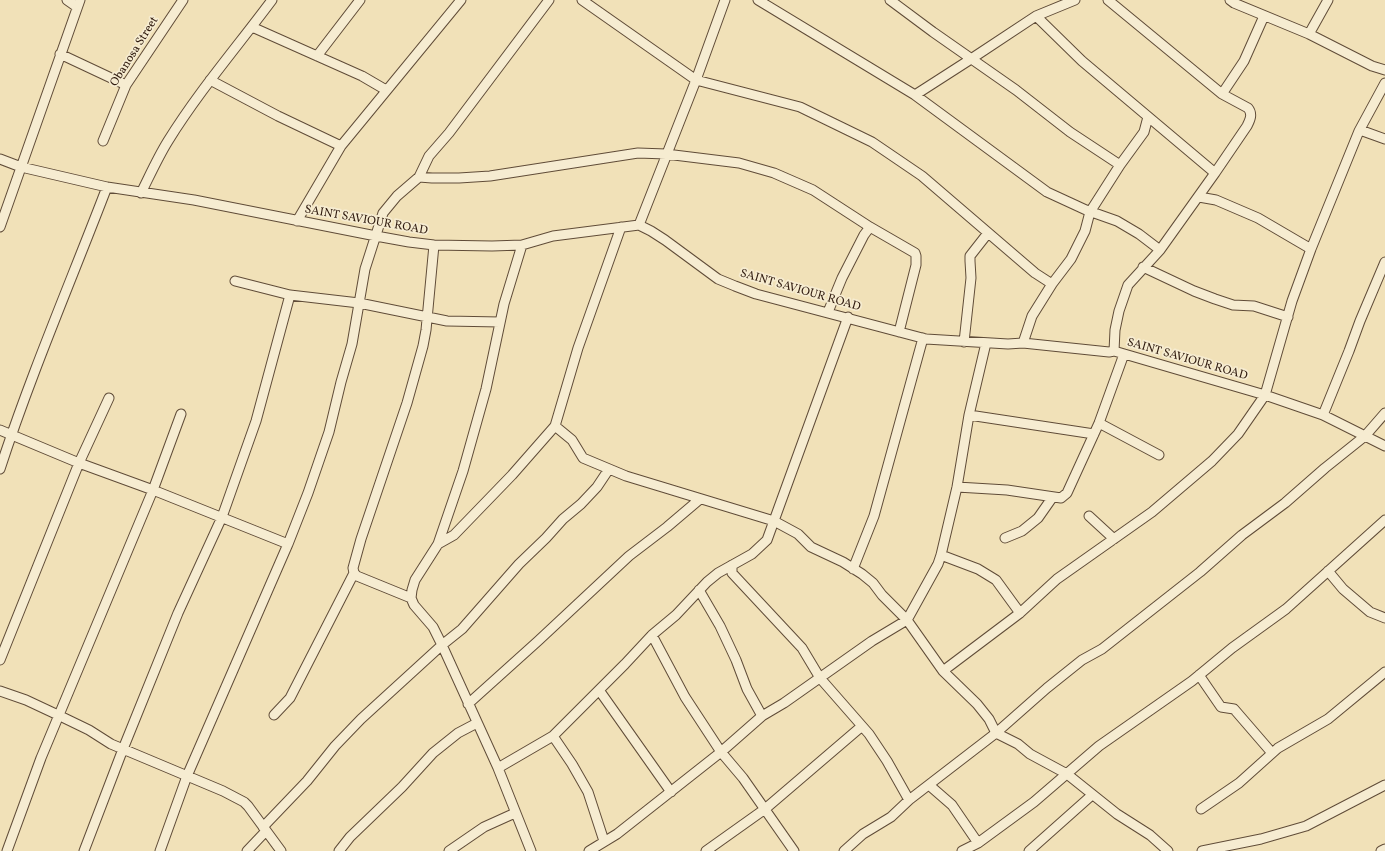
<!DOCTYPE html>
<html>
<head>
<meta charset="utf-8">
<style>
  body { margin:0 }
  canvas { display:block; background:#f1e1b8 }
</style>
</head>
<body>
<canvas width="1385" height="851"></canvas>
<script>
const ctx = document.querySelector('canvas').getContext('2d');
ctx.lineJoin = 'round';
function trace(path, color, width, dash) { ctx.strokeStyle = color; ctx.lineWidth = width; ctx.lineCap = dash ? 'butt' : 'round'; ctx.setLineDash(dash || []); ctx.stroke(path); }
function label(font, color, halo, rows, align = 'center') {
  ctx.font = font + ' Vollkorn,serif'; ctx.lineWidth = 3.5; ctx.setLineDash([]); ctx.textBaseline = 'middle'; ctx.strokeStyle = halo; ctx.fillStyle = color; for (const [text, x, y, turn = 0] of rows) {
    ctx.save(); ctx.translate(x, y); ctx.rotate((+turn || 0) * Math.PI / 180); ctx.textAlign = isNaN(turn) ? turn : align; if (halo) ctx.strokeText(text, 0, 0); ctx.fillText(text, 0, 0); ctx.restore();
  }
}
const minor = new Path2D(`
  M67 0 77 7
  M582 0 696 80 800 107 872 142 922 176 1035 273 1052 284 1032 316 1023 343
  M758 0 915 95 1047 192 1086 210 1117 221 1139 234 1160 250
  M890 0 933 32 1016 90 1070 132 1120 165
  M1108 0 1222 94 1248 108C1253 114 1250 120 1247 126L1215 173
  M1230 0 1234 3 1309 34 1372 66 1385 70
  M1036 16 1082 61 1215 173 1160 250 1128 285 1119 311 1115 330 1114 351
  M252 27 362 76 386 90
  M1309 34 1328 0
  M60 54 126 85
  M317 56 360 0
  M210 80 278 116 341 146
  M1222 94 1244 61 1264 16
  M915 95 971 59 1036 16 1075 0
  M1360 130 1385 139
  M103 141 126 85 183 0
  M0 159 21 167 107 187 194 200 376 236 409 242 434 245 492 246 522 245 553 236 639 225 651 231 665 240 718 279 735 286 756 294 926 339 1008 344 1023 343 1109 352 1114 351 1265 395 1323 415 1385 446
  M419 177 429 156 449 133 549 0
  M141 193C150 175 158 157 168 141 199 91 237 47 272 0
  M1199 197 1216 200 1258 218 1311 249
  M297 221 341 146 461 0
  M639 225 696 80 725 0
  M0 227 80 0
  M522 245 504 304 486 389 463 471 438 544 415 580 412 590 411 598 414 605 433 627 442 645 498 768 531 851
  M1143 267 1194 291 1215 299 1233 305 1254 306 1288 317
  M235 281 290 295 359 303 447 321 500 322
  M1052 284 1071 259 1085 231 1090 212 1120 165 1144 132 1148 117
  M828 312 842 278 864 235 870 227
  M964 342 971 278 970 261V256L988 233
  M969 415 1094 434
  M1323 415 1349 351 1360 321 1385 262
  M1099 423 1159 455
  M555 426 572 440 583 458 626 476 774 521 798 534 811 547 843 562 862 574 873 583 882 595 907 620 943 671 977 704 989 719 996 733 1018 744 1030 754 1067 774 1117 814 1150 835 1168 851
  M0 430 79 463 153 490 288 544 187 776 160 851
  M0 469C31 374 71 281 107 187
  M957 487 1007 490 1061 498 1067 493 1099 423 1124 354
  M1089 516 1114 539
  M1005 538 1022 531 1038 518 1052 498
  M288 544 308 493 329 432 341 382 352 344 365 269 383 213 397 196 419 177 432 178H459L490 176 638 153 666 154 739 163 774 173 813 190 870 227 915 253 916 256V265L899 332
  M438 544 454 535 512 475 555 426 578 348 621 227
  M941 555 978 569 996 580 1020 613
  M732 565V573L802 648 820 678 869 734 887 761 909 800
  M853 569 874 516 923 338
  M1328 571 1343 589 1370 612 1385 618
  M354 573 357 576 411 598
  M699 590 720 626 736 660 747 689 762 716
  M652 635 685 697 721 752 743 778 794 851
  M0 660 79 463 109 398
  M943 671 1020 613 1057 579 1152 512 1212 461 1238 434 1265 395 1292 301 1311 249 1359 131 1385 83
  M1199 675 1221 707 1234 709 1272 753
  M599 690 671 792
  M0 691 26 700 58 715 89 730 111 744 223 791 244 802 248 806 281 851
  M468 704 538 641 629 556 667 527 700 499
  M274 715 290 698 354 573 353 568 361 539 407 403 423 346 426 330 434 245
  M553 736 572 764 588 792 604 841
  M498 768 553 736 625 664 652 635 676 615 707 582 718 573 752 554 767 540 848 317
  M929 785 952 805 978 843
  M1201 809 1239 783 1278 748 1328 719 1385 672
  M263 827 307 781 335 746 361 719 442 645 462 629 519 564 546 538 563 519 581 504 597 487 609 469
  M7 851 41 758 153 490 181 414
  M84 851 123 749 178 613 222 517 256 421 290 295
  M247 851 266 831
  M339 851 350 837 402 787 433 753 458 733 477 723
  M449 851 484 827 515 813
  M589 851 617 834 721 752 762 716 784 703 872 641 907 620 938 564 941 555 957 487 969 415 986 343
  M706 851 765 809 862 726
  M844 851 863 834 891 817 909 800 996 733 1047 688 1082 660 1102 649 1200 572 1242 535 1285 503 1325 468 1365 436 1385 413
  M962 851 978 843 1034 802 1099 746 1192 681 1232 648 1286 609 1385 520
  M1029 851 1092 795
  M1202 851 1261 839 1306 826 1385 785
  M1381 851 1385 849`);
const streetNames = [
  ["Obanosa Street",135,52,-58],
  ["SAINT SAVIOUR ROAD",366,221,10],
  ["SAINT SAVIOUR ROAD",800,291,16],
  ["SAINT SAVIOUR ROAD",1187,360,16]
];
trace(minor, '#604c38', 11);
trace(minor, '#f6ecd1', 9);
label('12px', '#2f1a0e', '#f6ecd1', streetNames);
</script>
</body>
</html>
